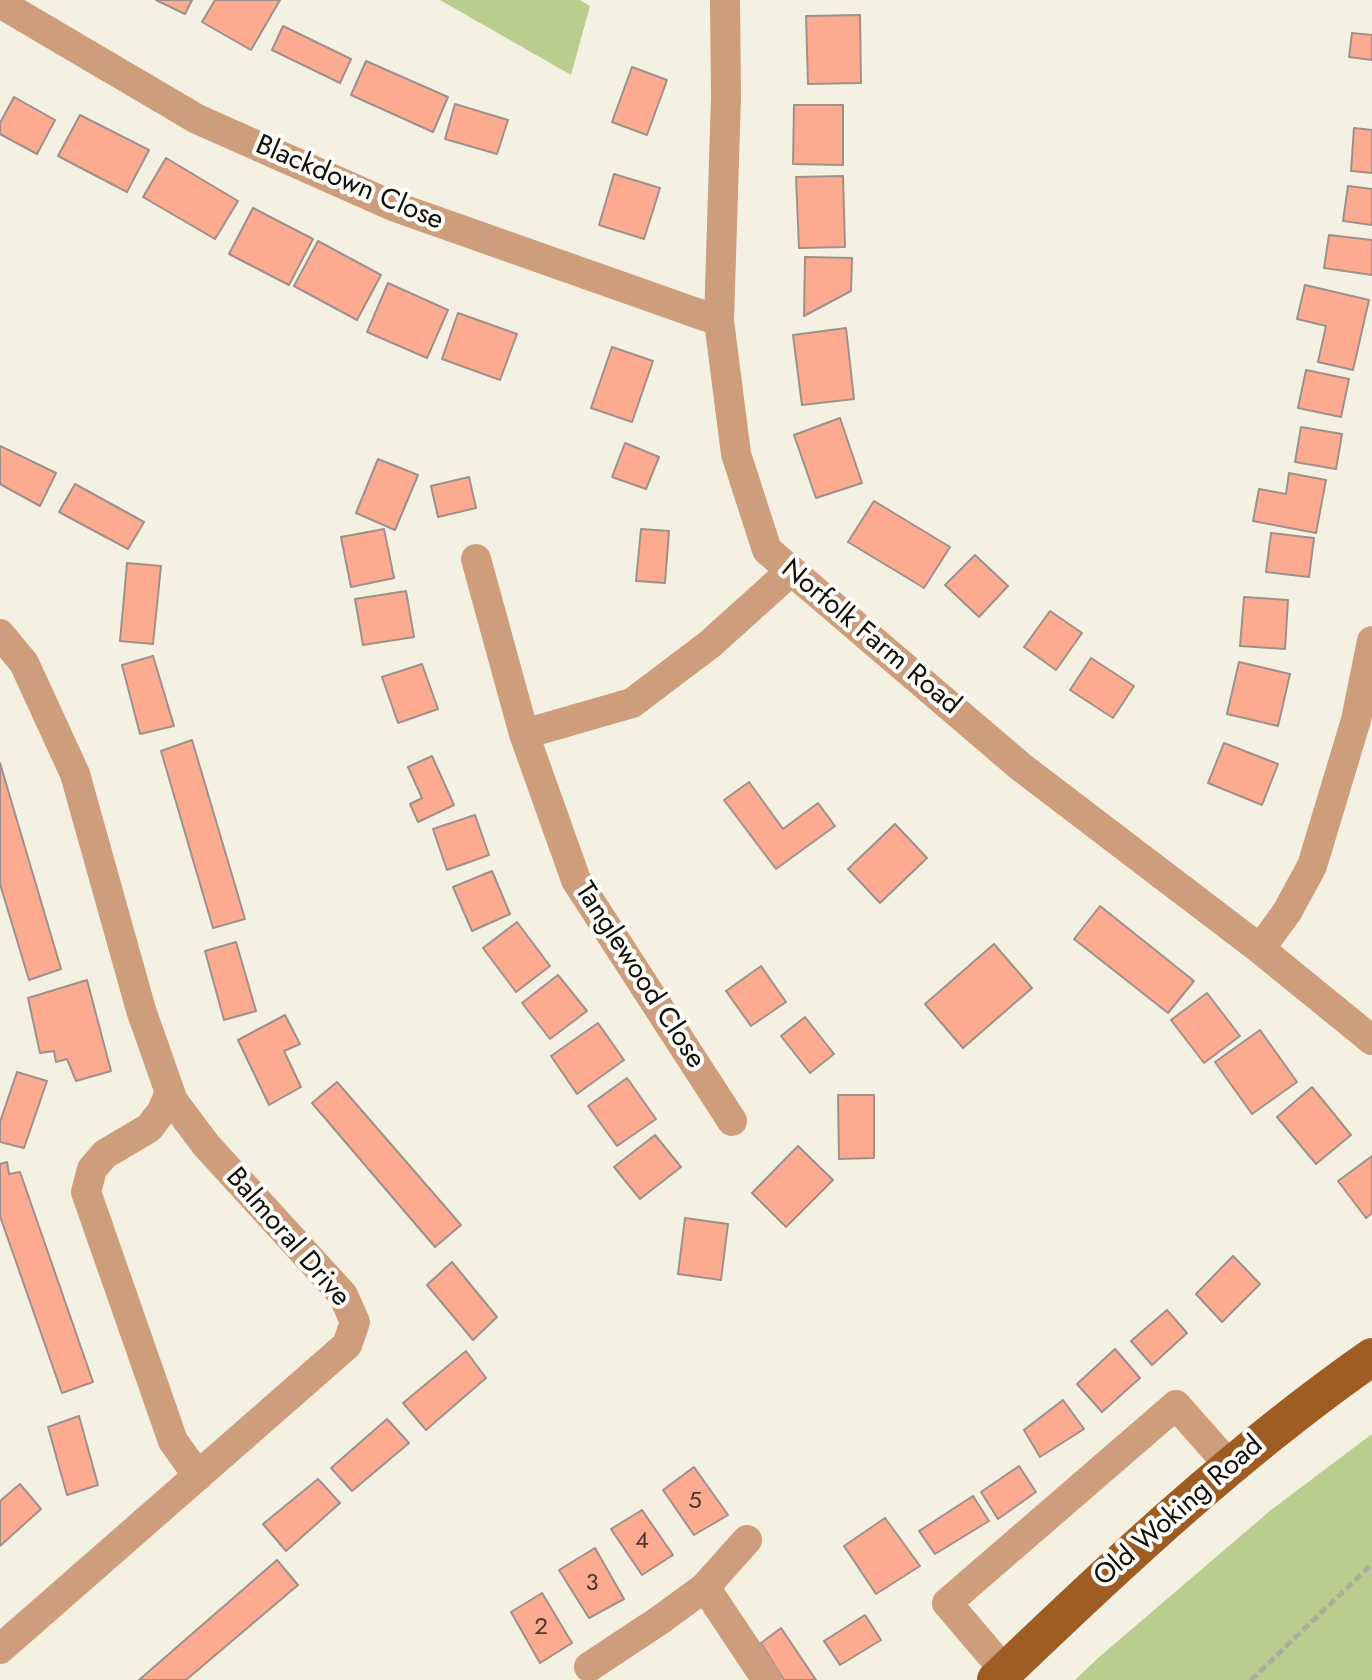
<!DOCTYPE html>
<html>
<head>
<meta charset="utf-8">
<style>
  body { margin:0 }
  canvas { display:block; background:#f4f1e3 }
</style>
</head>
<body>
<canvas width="1372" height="1680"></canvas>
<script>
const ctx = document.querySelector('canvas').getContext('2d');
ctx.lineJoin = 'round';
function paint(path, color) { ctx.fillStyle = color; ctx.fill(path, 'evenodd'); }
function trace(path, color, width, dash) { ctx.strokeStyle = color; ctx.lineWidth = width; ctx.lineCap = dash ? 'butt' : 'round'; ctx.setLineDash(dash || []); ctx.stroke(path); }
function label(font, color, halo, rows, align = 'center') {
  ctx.font = font + ' Jost,sans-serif'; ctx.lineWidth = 8; ctx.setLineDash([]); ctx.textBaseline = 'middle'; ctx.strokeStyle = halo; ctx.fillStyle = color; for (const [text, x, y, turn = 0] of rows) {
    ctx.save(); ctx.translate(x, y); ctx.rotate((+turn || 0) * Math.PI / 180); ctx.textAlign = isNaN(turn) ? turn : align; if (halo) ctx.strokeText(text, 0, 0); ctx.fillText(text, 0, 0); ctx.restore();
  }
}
const green = new Path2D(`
  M440 0H580L590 6 571 75Z
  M1372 1434V1680H1075L1098 1658 1271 1510Z`);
const building = new Path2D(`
  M156 0H192L185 14Z
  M215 0H280L251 50 202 22Z
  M860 15 861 83 808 84 806 16Z
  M283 26 351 59 340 83 272 50Z
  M1352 33 1372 35V60L1349 57Z
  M366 61 448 97 433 132 351 95Z
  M632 67 667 80 647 135 612 122Z
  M14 97 55 120 37 154 0 134V123Z
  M455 104 508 120 497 154 445 139Z
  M794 105H843V165L793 164Z
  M80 115 149 150 127 192 58 156Z
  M1354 128 1372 130V173L1351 171Z
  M166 158 238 201 215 239 143 197Z
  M614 174 660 188 644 239 599 225Z
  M843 176 845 247 799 248 796 177Z
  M1348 186 1372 189V225L1343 221Z
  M253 208 313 239 289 285 229 254Z
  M1329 235 1372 240V275L1324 268Z
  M318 241 381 275 357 320 294 286Z
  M805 257 852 258 851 291 804 316Z
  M388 283 448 310 427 358 367 332Z
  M1305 285 1369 300 1353 370 1318 362 1326 326 1297 319Z
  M458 313 517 334 500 380 442 359Z
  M846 328 854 399 802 405 793 335Z
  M612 347 653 361 632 422 591 408Z
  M1306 370 1349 379 1341 417 1298 408Z
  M840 418 862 483 816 498 794 435Z
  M1301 427 1342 434 1336 469 1295 462Z
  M625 443 659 457 646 489 612 477Z
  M0 446 56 473 40 506 0 484Z
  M378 459 418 475 395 530 356 513Z
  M1289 473 1326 480 1316 533 1253 521 1259 489 1286 494Z
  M469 477 476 508 438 517 431 486Z
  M75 484 144 522 128 549 59 512Z
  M874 501 950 547 924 588 848 542Z
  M384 529 394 578 351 587 341 537Z
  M641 529 669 531 665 583 636 581Z
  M1271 533 1314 538 1309 577 1266 572Z
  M975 555 1008 586 979 617 945 585Z
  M127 563 161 566 153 644 120 641Z
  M406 591 414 637 363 645 355 599Z
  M1244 597 1288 600 1285 649 1240 646Z
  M1050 611 1082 633 1056 670 1024 647Z
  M153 656 174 726 140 734 122 665Z
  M1091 658 1134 686 1113 718 1070 690Z
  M1239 662 1290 674 1278 726 1227 714Z
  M422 664 438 709 398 723 382 677Z
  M192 740 245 919 213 928 161 751Z
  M1224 743 1278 764 1262 805 1208 783Z
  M432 756 454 805 418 822 410 804 422 798 408 767Z
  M0 763 61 969 29 980 0 884Z
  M749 782 783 829 818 803 835 826 776 869 724 800Z
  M475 815 489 855 447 870 433 829Z
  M895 824 927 858 880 903 848 869Z
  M492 871 510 914 472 931 453 887Z
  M1100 906 1194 981 1168 1013 1074 939Z
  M517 922 550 966 516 992 483 948Z
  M236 942 256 1011 224 1020 205 951Z
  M994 944 1032 988 963 1048 925 1004Z
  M761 966 786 1002 751 1026 726 991Z
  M558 975 587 1011 550 1039 522 1003Z
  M87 980 111 1071 76 1081 67 1059 56 1062 54 1051 40 1053 28 998Z
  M1207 993 1240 1036 1204 1063 1171 1020Z
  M285 1015 300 1044 284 1051 301 1087 269 1105 238 1040Z
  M805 1017 834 1054 810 1073 781 1036Z
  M598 1023 624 1060 577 1094 551 1056Z
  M1260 1030 1297 1082 1252 1114 1215 1062Z
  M17 1072 47 1081 24 1148 0 1142V1122Z
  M627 1078 656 1119 617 1146 588 1106Z
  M337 1082 461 1225 435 1247 312 1103Z
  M1312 1087 1351 1135 1316 1164 1277 1117Z
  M838 1095H874V1158L839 1159Z
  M655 1135 681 1167 640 1199 614 1167Z
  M798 1146 833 1180 786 1227 752 1193Z
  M1372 1156V1213L1366 1218 1338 1181Z
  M7 1162 9 1174 20 1172 93 1382 62 1393 0 1216V1164Z
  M685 1218 728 1224 721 1280 678 1274Z
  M1233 1256 1260 1284 1222 1322 1196 1294Z
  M452 1262 497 1317 473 1340 427 1285Z
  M1167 1310 1187 1333 1152 1365 1131 1341Z
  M1115 1349 1140 1378 1102 1412 1077 1384Z
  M466 1351 486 1378 426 1430 403 1403Z
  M1063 1400 1084 1429 1040 1457 1024 1430Z
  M79 1416 98 1485 67 1495 48 1427Z
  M387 1419 409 1443 352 1491 331 1468Z
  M1019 1466 1036 1492 998 1519 981 1492Z
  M694 1467 728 1515 694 1535 663 1490Z
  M318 1479 340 1503 286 1551 263 1524Z
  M20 1484 41 1509 0 1546V1501Z
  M973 1496 989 1521 935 1554 919 1531Z
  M642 1510 673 1555 642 1575 611 1529Z
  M885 1518 920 1566 876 1594 844 1546Z
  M595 1548 624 1599 589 1618 559 1570Z
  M277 1560 298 1585 186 1680H139Z
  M542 1593 572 1643 540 1663 511 1612Z
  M865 1615 881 1640 840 1665 824 1641Z
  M781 1628 816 1680H784L761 1643Z`);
const path = new Path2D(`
  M1251 1680 1372 1564`);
const minor = new Path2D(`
  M725 0 726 97 719 321 736 454 767 550 1021 767 1260 949 1372 1040
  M0 3 197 119 393 206 719 321
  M476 559 524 734 576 880 732 1121
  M0 634 24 663 75 774 141 1010 173 1101 206 1145 343 1295 355 1322 347 1345 0 1649
  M524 734 632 703 710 644 791 571
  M1260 949 1287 912 1312 866 1356 720 1372 641
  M170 1092 162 1111 149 1128 105 1154 92 1169 86 1192 173 1441 198 1476
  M705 1587 767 1680
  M589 1667 660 1620 705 1587 747 1540
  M1005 1671 947 1603 1176 1405 1229 1465`);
const major = new Path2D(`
  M996 1680C1116 1565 1236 1452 1372 1357`);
const numberNames = [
  ["5",695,1502],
  ["4",642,1542],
  ["3",592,1584],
  ["2",541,1628]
];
const streetNames = [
  ["Blackdown Close",349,184,23],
  ["Norfolk Farm Road",870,638,40],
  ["Tanglewood Close",639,976,57],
  ["Balmoral Drive",287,1238,49],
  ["Old Woking Road",1179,1512,-41]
];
paint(green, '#bacd8e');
paint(building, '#fdab90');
trace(building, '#9f908b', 2);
trace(path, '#aeaca0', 5, [8, 4]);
trace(minor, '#ce9e7c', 30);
trace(major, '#9f5c23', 38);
label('24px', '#4c372c', null, numberNames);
label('28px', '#11100b', '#fffefb', streetNames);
</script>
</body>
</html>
